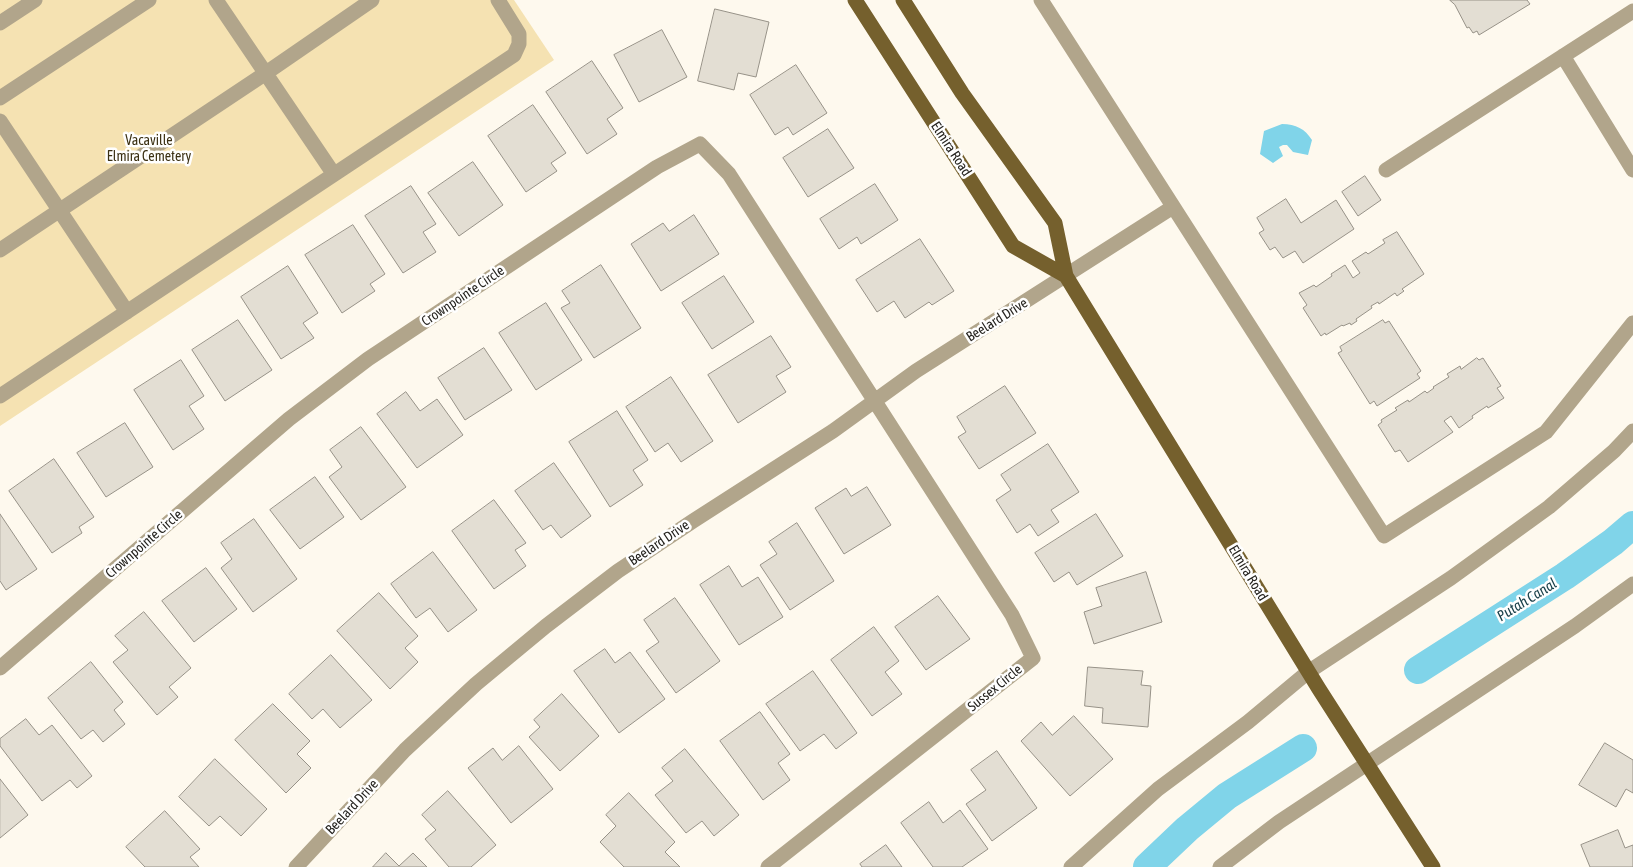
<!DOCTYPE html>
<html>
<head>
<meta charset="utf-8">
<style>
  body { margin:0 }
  canvas { display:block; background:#fef9ee }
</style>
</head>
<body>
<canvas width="1633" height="867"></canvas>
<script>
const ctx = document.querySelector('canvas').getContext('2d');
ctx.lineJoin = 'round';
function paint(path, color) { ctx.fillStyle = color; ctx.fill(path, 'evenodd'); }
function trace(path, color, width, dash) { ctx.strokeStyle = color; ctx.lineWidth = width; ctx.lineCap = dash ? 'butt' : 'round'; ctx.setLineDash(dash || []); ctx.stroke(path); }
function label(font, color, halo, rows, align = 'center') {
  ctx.font = font + ' "Asap Condensed",sans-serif'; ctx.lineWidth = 5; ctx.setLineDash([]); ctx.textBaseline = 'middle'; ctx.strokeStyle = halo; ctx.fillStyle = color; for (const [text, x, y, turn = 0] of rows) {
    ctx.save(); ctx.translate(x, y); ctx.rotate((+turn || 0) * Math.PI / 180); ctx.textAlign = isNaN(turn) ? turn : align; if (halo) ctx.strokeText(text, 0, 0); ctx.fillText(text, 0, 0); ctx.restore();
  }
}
const green = new Path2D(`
  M0 0H514L554 60 0 426Z`);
const water = new Path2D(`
  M1282 124C1296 124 1305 129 1312 140L1308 155 1293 152 1287 145H1283L1279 147 1283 156 1273 163 1260 154 1264 131Z`);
const canal = new Path2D(`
  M1418 670 1565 576 1613 542 1633 525
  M1147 867 1187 829 1227 796 1303 748`);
const building = new Path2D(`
  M1450 0H1527L1530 4 1479 35 1477 31 1473 33 1469 27 1467 28 1455 5Z
  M715 9 769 22 756 77 738 73 734 90 698 81Z
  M662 30 687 77 639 102 614 55Z
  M592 61 623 108 607 119 617 134 587 154 546 92Z
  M796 65 827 113 793 135 788 127 775 135 750 95Z
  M533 105 566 153 551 163 557 171 526 192 488 136Z
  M828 129 854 168 808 197 783 158Z
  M473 162 503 205 459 236 428 193Z
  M1365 176 1381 200 1358 216 1342 192Z
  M875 184 898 220 861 244 857 237 839 249 820 219Z
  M411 186 436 224 423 232 436 252 403 273 365 216Z
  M1286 199 1301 223 1336 200 1354 229 1303 263 1295 251 1283 258 1275 247 1270 250 1259 233 1264 230 1257 218Z
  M694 215 719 254 661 291 631 244 663 223 669 231Z
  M353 225 385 274 370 284 375 291 342 313 305 255Z
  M1397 232 1424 274 1402 289 1404 291 1397 296 1395 293 1379 304 1378 302 1371 306 1372 308 1356 319 1357 321 1351 325 1350 323 1343 326 1342 325 1326 335 1325 333 1321 336 1303 308 1307 305 1299 293 1314 285 1316 287 1332 276 1331 274 1345 265 1353 278 1360 273 1352 261 1366 252 1368 254 1385 243 1383 240Z
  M920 239 954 291 932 305 929 302 905 318 894 301 877 312 856 280Z
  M601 265 641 328 594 358 561 308 570 303 562 291Z
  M288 266 318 313 303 323 314 338 281 359 241 297Z
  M724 276 754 322 712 349 682 303Z
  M546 303 582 360 536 390 499 333Z
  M238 320 272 370 225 401 192 350Z
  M1383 320 1385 323 1389 321 1421 371 1417 374 1420 378 1377 406 1374 401 1370 404 1338 353 1342 351 1340 347Z
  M771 336 791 367 776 376 786 392 738 423 708 375Z
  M484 348 512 390 465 420 438 378Z
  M1477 358 1479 360 1483 358 1501 386 1497 388 1504 398 1488 408 1487 406 1472 416 1473 418 1459 428 1451 416 1444 421 1453 432 1408 462 1400 450 1395 452 1378 425 1382 422 1381 420 1397 410 1395 408 1408 400 1409 402 1425 391 1427 393 1434 388 1433 387 1449 377 1447 374 1460 366 1461 369Z
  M181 360 204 396 189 406 204 429 173 450 134 390Z
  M671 377 713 441 681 462 668 443 655 452 626 407Z
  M1005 386 1036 433 979 469 958 437 966 432 957 417Z
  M406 392 420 411 437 399 463 435 417 468 377 414Z
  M617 411 648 460 633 470 643 485 610 507 569 442Z
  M125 423 153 467 106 497 77 453Z
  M361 427 406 487 361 520 329 477 342 467 330 450Z
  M1048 444 1079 492 1051 510 1059 522 1038 536 1030 524 1017 533 996 500 1011 490 1001 475Z
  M54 459 94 517 79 527 82 533 52 553 9 491Z
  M554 463 591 516 561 538 551 525 543 530 515 491Z
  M315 477 344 517 300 549 270 510Z
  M867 487 891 525 844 554 815 508 846 488 851 496Z
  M494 500 526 543 515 550 526 566 494 589 452 531Z
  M0 514 37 569 6 590 0 581Z
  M1096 514 1123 556 1077 585 1069 572 1054 582 1035 553Z
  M254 519 297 579 253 612 221 568 232 559 221 543Z
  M797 523 834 581 790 610 760 565 777 554 769 542Z
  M433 552 477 610 448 632 430 608 416 618 391 584Z
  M729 566 742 587 758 577 783 617 739 645 700 585Z
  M206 568 237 609 194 642 162 601Z
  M1146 572 1162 622 1094 644 1084 612 1102 606 1096 588Z
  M379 593 418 636 405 648 418 662 390 689 337 631Z
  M938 596 970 639 926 670 895 627Z
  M675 598 720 661 676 693 646 651 659 642 644 620Z
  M144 612 191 668 169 687 178 697 157 715 113 662 128 650 115 636Z
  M874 627 899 661 885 672 902 694 872 716 831 660Z
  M605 649 615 663 630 652 665 699 619 733 574 671Z
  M331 655 372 700 340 728 323 709 312 719 289 694Z
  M91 662 123 702 114 710 125 724 103 742 93 730 81 739 48 698Z
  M1088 667 1143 671 1141 685 1151 686 1148 727 1102 723 1103 708 1085 706Z
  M813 671 857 733 836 749 824 734 800 751 766 704Z
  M562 694 599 736 560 771 529 737 540 727 534 720Z
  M273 704 310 741 297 754 311 768 286 793 235 740Z
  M760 712 790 754 778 763 790 780 763 800 720 741Z
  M1074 716 1113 759 1070 796 1021 741 1041 722 1052 735Z
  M26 719 39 735 52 725 92 776 77 788 70 780 42 801 0 746V739Z
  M1605 743 1633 760V793L1626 789 1616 807 1579 785Z
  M519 746 553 789 511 823 468 768 493 748 502 760Z
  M685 749 739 815 714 836 702 821 686 833 655 795 673 781 662 768Z
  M997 751 1037 808 992 841 966 804 986 790 971 770Z
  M215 759 267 809 241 836 220 816 209 826 179 797Z
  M0 779 28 815 0 838Z
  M448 791 496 845 471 867H449L425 839 436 830 422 815Z
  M629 793 675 842 665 852 680 867H624L600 842 616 826 606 815Z
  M929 802 943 823 960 810 988 849 962 867H933L901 823Z
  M165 811 200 849 190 857 199 867H145L126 847Z
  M1618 830 1625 848 1633 845V867H1590L1581 845Z
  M886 845 902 867H862L860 864Z
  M386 853 399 866 413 853 427 867H373Z`);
const minor = new Path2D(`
  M216 0 333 173
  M1041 0 1384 536 1546 432 1633 323
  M0 23 35 0
  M1563 56 1633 170
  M0 98 149 0
  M0 121 127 312
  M1386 170 1633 11
  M0 250 266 73 372 0
  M0 396 514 55 519 44V34L498 0
  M0 668 289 419 368 359 657 167 700 144 729 174 1012 615 1033 658 768 867
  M296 867 405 750 476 684 546 626 618 571 693 521 833 431 916 371 1173 207
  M1071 867 1158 789 1248 722 1308 672 1451 578 1549 507 1614 451 1633 431
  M1220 867 1279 822 1575 626 1633 584`);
const major = new Path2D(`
  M855 0 1013 246 1066 276
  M903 0 962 93 1055 223 1066 276 1319 689 1433 867`);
const parkNames = [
  ["Vacaville",149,141],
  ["Elmira Cemetery",149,157]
];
const streetNames = [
  ["Elmira Road",951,149,57],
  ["Crownpointe Circle",463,296,-34],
  ["Beelard Drive",997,320,-32],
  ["Beelard Drive",659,543,-34],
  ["Crownpointe Circle",144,544,-41],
  ["Elmira Road",1248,573,59],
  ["Sussex Circle",995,688,-39],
  ["Beelard Drive",352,807,-47]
];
const waterNames = [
  ["Putah Canal",1527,600,-32]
];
paint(green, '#f5e2b2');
paint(water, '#80d4e9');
trace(canal, '#80d4e9', 28);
paint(building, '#e3ded3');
trace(building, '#979288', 1);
trace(minor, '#b1a58b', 15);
trace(major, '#75602d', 15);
label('14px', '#3b3013', '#fff', parkNames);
label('14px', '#262420', '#fff', streetNames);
label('italic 15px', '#19404a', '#fff', waterNames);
</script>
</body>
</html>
